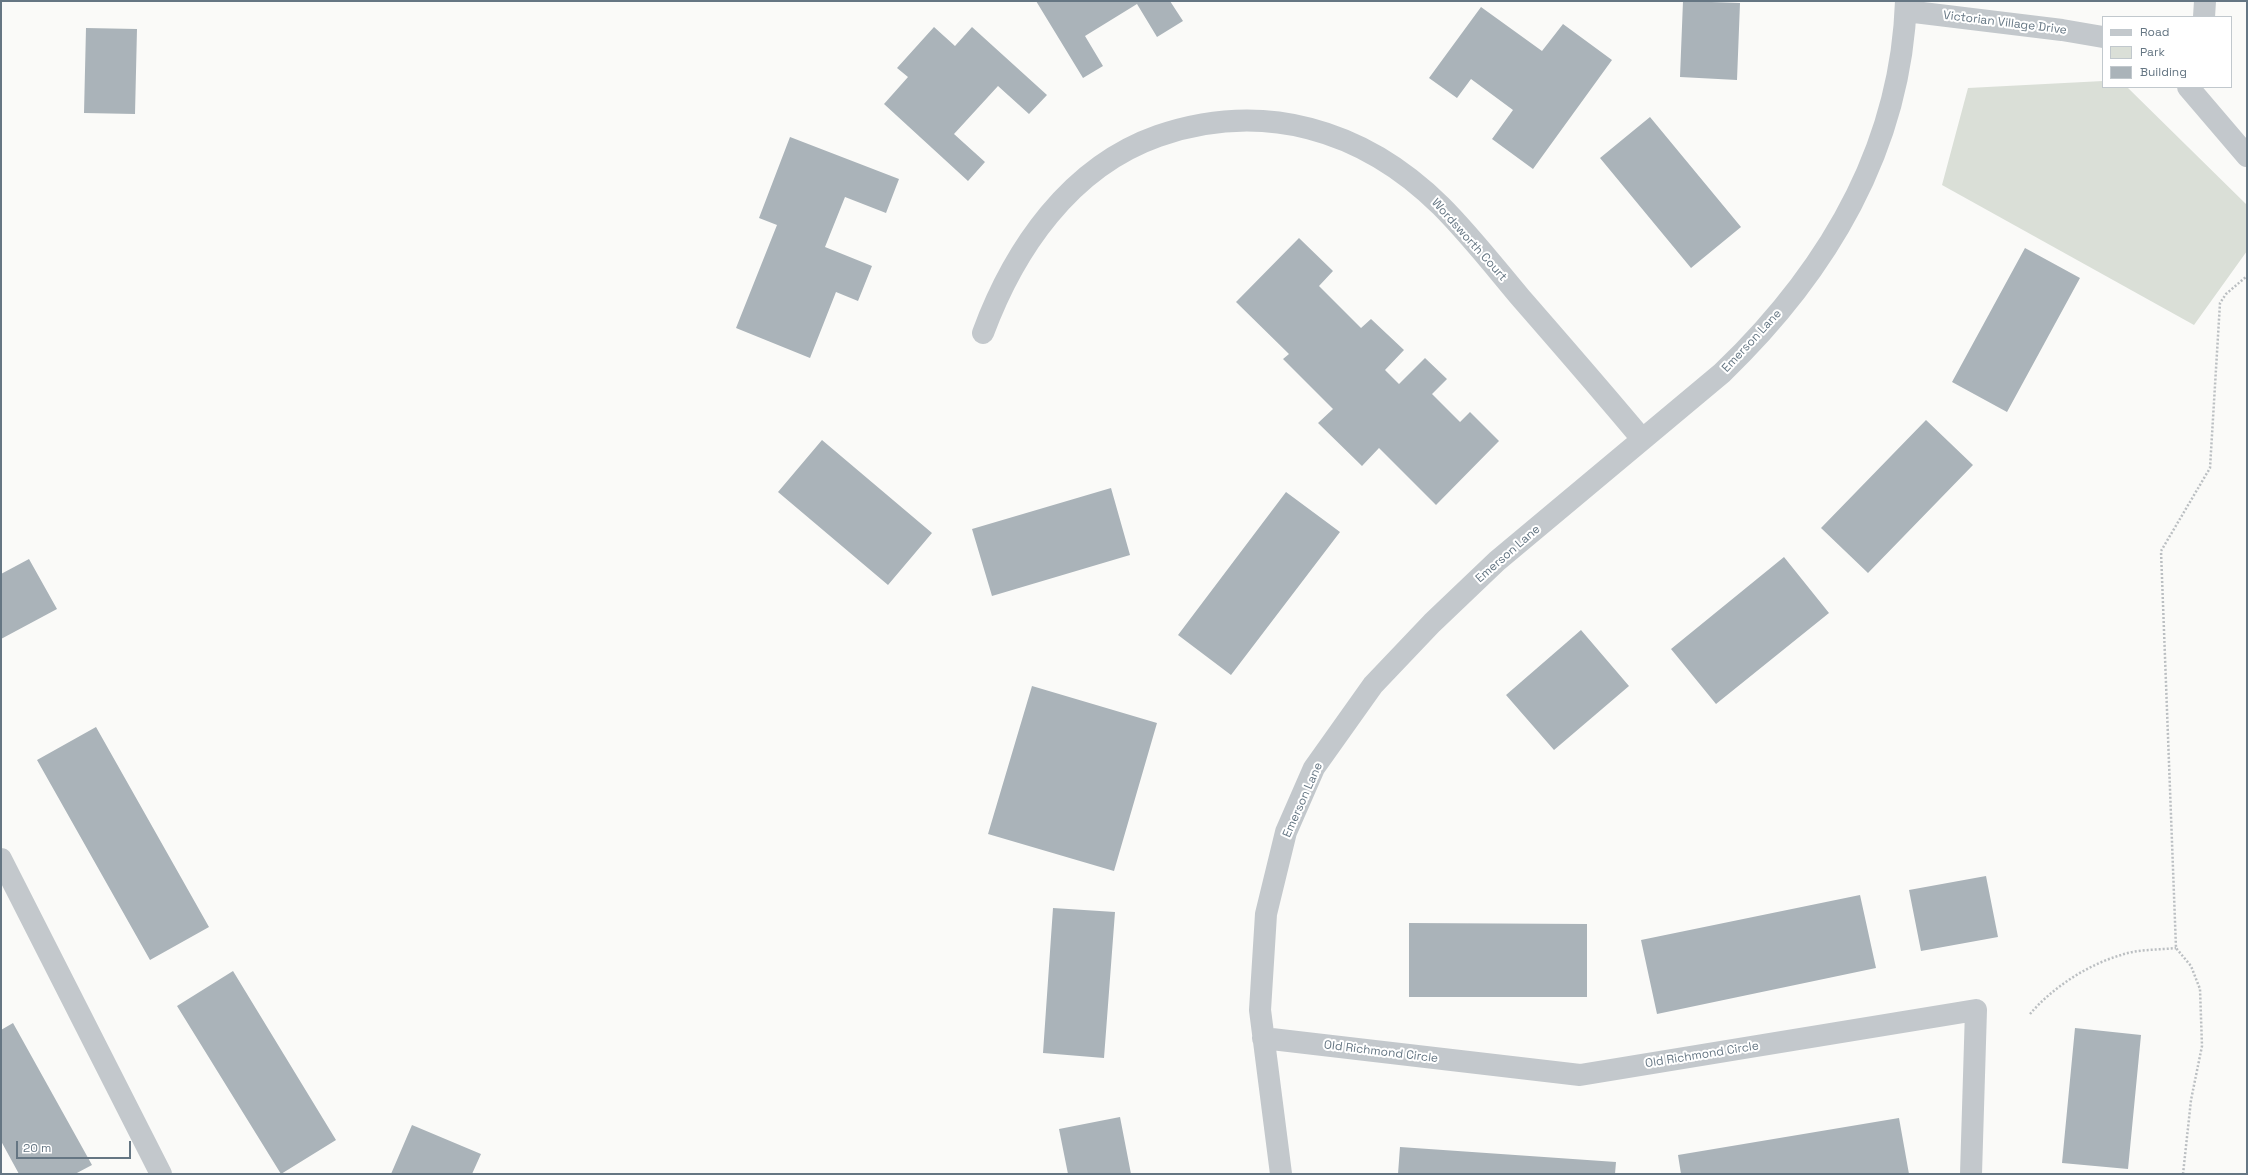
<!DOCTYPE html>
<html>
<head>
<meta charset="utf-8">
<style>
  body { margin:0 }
  #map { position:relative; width:2248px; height:1175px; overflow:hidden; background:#fafaf8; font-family:"Space Grotesk",sans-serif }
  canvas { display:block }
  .frame { position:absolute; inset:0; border:2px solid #657683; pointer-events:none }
  .legend { position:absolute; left:2102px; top:16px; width:130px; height:72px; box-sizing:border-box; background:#fff; border:1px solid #c1c8cd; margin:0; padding:5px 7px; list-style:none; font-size:12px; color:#657683 }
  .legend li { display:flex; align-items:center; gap:8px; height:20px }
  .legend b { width:20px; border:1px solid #c1c8cd }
  .scale { position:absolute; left:16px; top:1141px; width:115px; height:18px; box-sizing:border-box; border:2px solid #657683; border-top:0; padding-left:5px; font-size:12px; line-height:14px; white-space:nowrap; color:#657683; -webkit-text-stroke:3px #fff; paint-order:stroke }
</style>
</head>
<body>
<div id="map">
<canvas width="2248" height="1175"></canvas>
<div class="frame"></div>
<ul class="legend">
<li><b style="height:5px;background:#c3c8cc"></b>Road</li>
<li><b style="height:11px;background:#dadfd7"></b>Park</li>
<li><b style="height:11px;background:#aab3b9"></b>Building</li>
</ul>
<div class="scale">20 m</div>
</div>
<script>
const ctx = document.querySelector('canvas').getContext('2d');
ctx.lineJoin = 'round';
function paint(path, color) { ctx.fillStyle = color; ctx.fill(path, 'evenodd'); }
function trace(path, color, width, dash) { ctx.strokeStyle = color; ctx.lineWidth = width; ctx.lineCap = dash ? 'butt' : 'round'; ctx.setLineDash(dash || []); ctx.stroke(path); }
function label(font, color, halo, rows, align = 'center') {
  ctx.font = font + ' "Space Grotesk",sans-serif'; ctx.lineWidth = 4; ctx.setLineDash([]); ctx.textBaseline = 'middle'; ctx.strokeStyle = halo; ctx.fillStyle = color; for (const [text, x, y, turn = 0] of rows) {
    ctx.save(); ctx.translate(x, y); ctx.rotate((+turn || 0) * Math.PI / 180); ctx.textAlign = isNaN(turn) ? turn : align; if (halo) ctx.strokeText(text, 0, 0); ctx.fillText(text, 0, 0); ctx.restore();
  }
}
const green = new Path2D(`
  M2103 81V87H2127L2247 205V251L2194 325 1942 185 1968 88Z`);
const building = new Path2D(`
  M1036 1H1170L1183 21 1157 37 1137 4 1085 36 1103 66 1083 78Z
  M1683 1 1740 3 1737 80 1680 77Z
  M1481 7 1542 51 1563 24 1612 60 1533 169 1492 139 1513 110 1471 79 1457 98 1429 78Z
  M934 27 955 46 972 27 1047 95 1029 114 998 86 954 134 985 162 968 181 884 104 908 77 897 68Z
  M86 28 137 29 135 114 84 113Z
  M1650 117 1741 227 1691 268 1600 158Z
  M790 137 899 179 886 213 845 197 825 247 872 266 858 301 836 292 810 358 736 328 777 225 759 218Z
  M1299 238 1333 271 1319 286 1361 328 1371 319 1404 350 1385 370 1399 384 1425 358 1447 379 1432 394 1460 422 1470 412 1499 441 1436 505 1379 448 1362 466 1318 423 1333 409 1283 359 1289 354 1236 302Z
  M2025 248 2080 278 2007 412 1952 382Z
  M1926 420 1973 465 1868 573 1821 528Z
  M822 440 932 533 888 585 778 492Z
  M1111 488 1130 555 992 596 972 529Z
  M1286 492 1340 532 1231 675 1178 635Z
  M1784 557 1829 613 1716 704 1671 649Z
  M29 559 57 609 1 639V574Z
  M1581 630 1629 686 1554 750 1506 695Z
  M1032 686 1157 723 1114 871 988 834Z
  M96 727 209 927 150 960 37 760Z
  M1986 876 1998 937 1921 951 1909 890Z
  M1860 895 1876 968 1657 1014 1641 940Z
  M1053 908 1115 912 1104 1058 1043 1053Z
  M1409 923 1587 924V997H1409Z
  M233 971 336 1140 281 1174 177 1006Z
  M13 1023 92 1165 75 1174H19L1 1141V1030Z
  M2075 1028 2141 1035 2128 1169 2062 1163Z
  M1120 1117 1131 1174H1068L1059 1129Z
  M1899 1118 1909 1174H1681L1678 1155Z
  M412 1125 481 1154 472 1174H391Z
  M1400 1147 1616 1162 1615 1174H1398Z`);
const path = new Path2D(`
  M2030 1014C2052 988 2087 965 2121 955 2138 949 2159 950 2176 948
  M2183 1174 2191 1100 2202 1046 2200 989 2191 966 2176 948 2161 551 2210 468 2220 303 2226 294 2247 276`);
const service = new Path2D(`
  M2204 17 2205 1
  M1 859 161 1174`);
const minor = new Path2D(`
  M1906 11 2062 30 2103 37
  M2188 87 2247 156
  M983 333C1014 249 1070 167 1158 136 1263 100 1363 129 1441 206 1469 234 1494 266 1520 297 1561 344 1602 391 1642 439
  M1263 1038 1580 1075 1976 1010 1971 1174
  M1281 1174 1260 1010 1266 914 1286 832 1314 768 1373 685 1432 623 1497 561 1722 373C1826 273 1901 149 1906 1`);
const streetNames = [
  ["Victorian Village Drive",2005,23,7],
  ["Wordsworth Court",1469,240,48],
  ["Emerson Lane",1752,341,-47],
  ["Emerson Lane",1508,554,-41],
  ["Emerson Lane",1303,800,-66],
  ["Old Richmond Circle",1381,1052,7],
  ["Old Richmond Circle",1702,1055,-9]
];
paint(green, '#dadfd7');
paint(building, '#aab3b9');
trace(path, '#bbbfc2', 2.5, [2, 2]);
trace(service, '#c3c8cc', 22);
trace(minor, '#c3c8cc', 22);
label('12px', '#657683', '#fff', streetNames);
</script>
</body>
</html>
